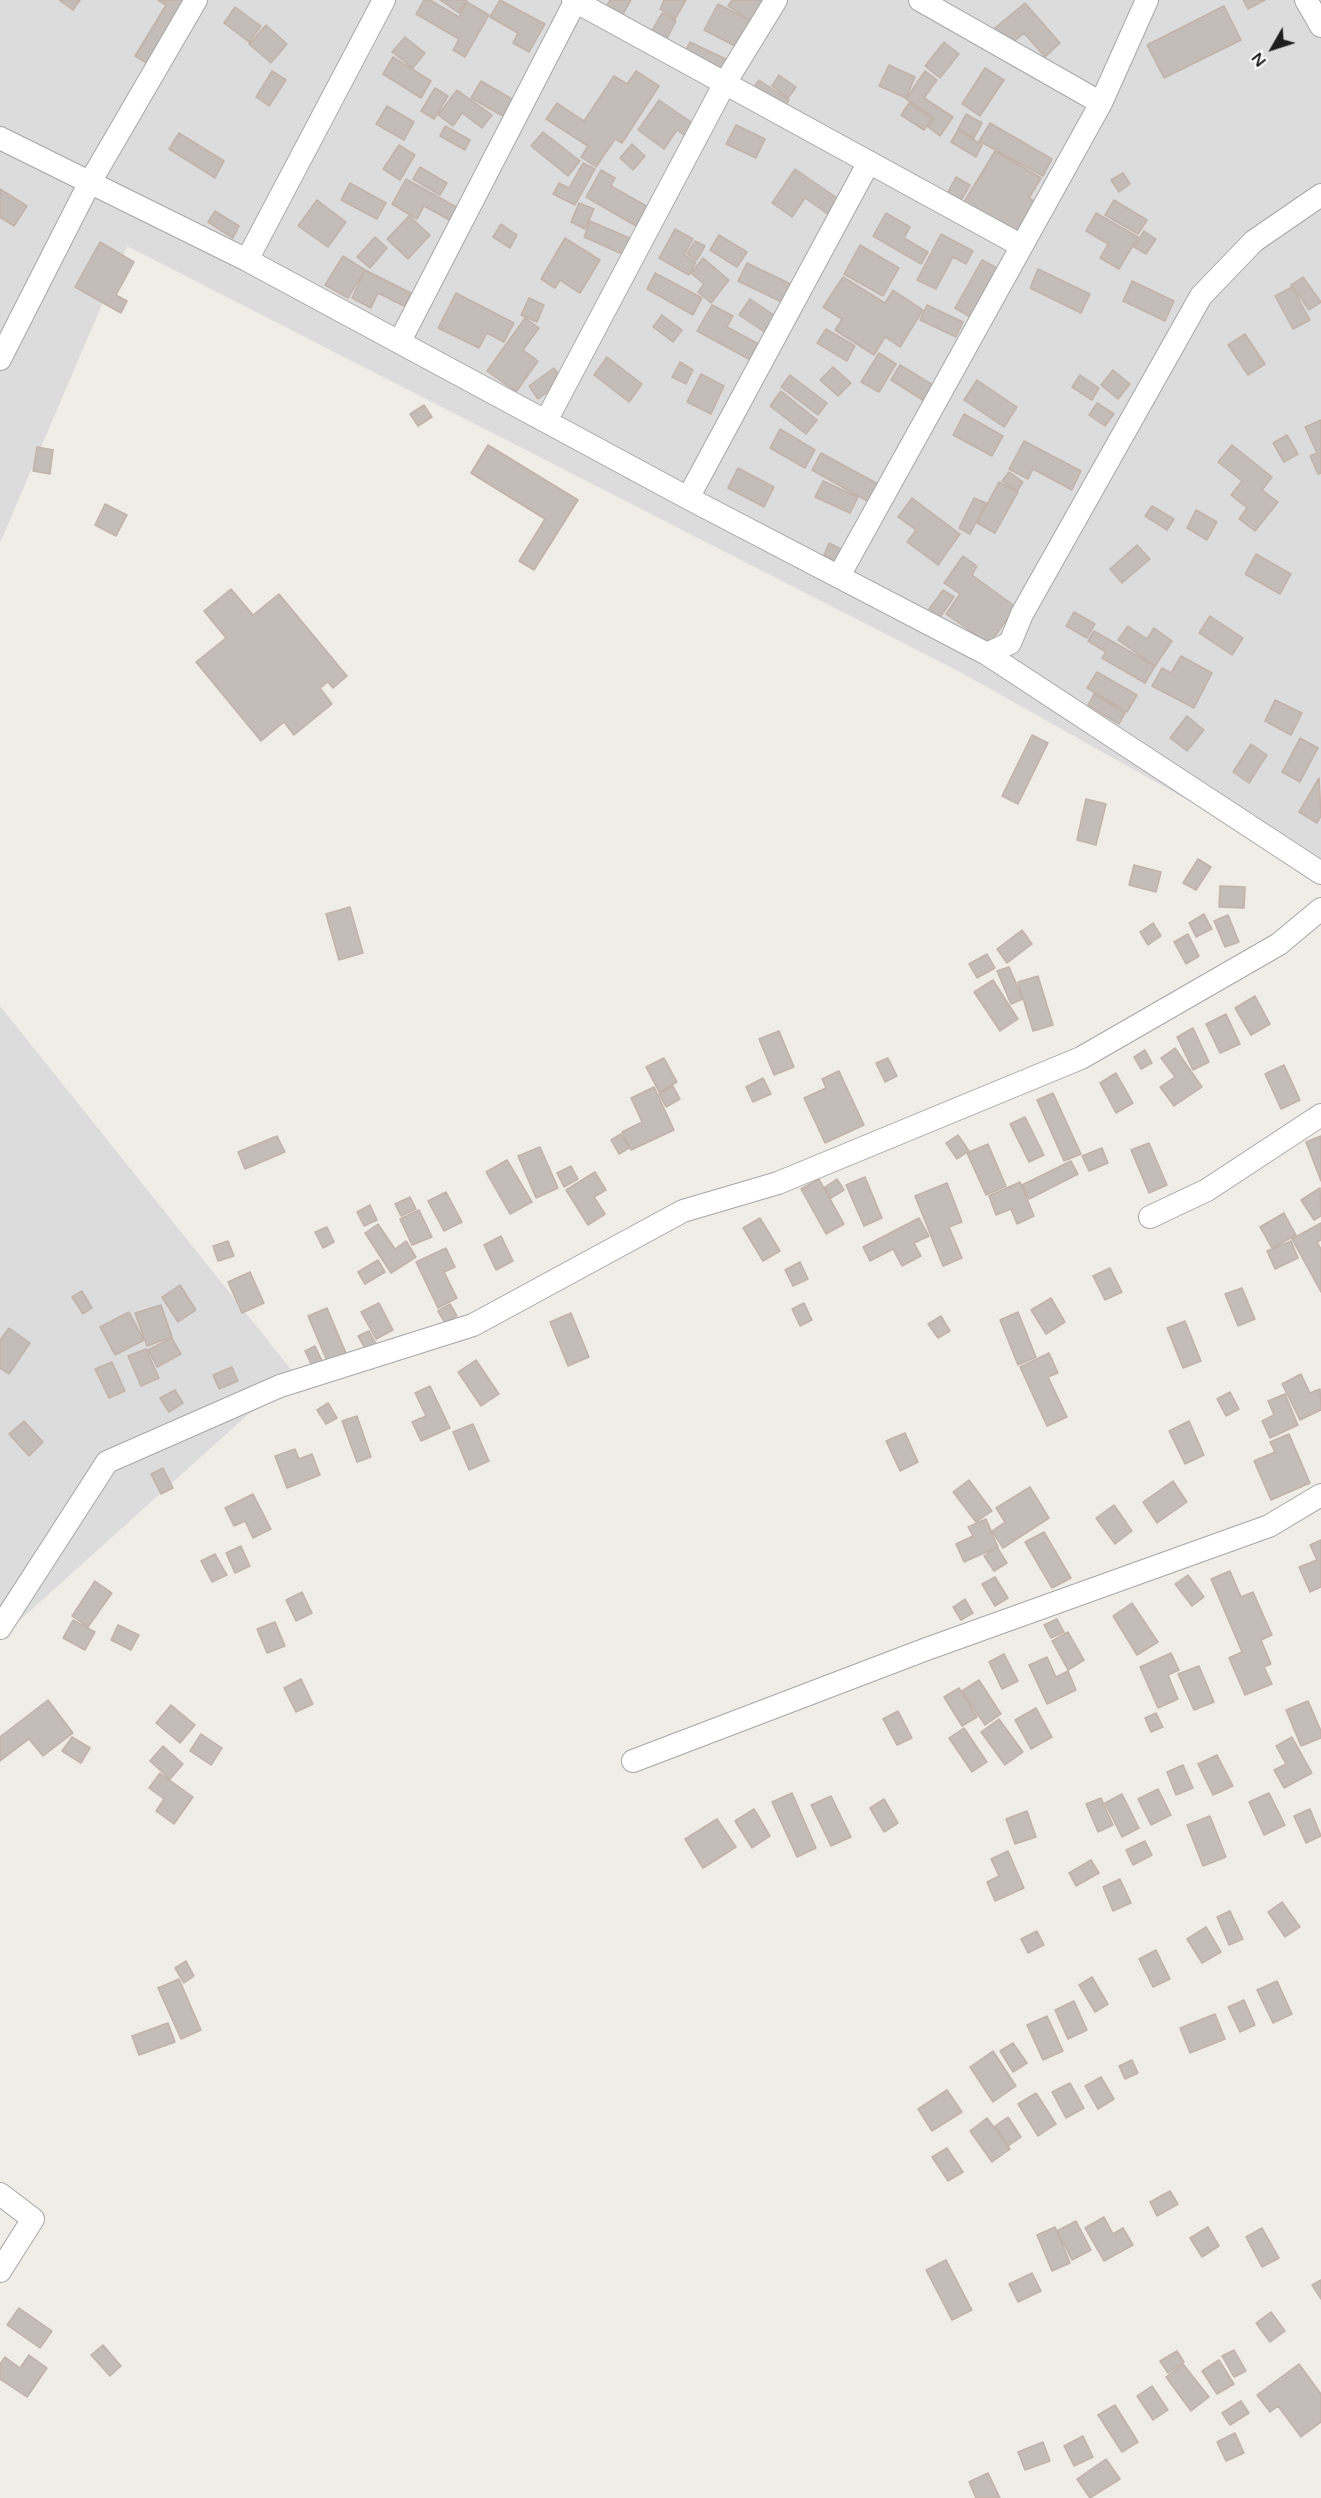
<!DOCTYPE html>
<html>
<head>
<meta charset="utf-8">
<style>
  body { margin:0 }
  #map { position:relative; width:1321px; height:2498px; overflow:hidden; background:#f0ece6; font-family:"Varela Round",sans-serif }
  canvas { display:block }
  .north { position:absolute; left:1243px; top:18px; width:60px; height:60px; -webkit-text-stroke:4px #fff; paint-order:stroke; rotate:231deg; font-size:16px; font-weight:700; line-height:24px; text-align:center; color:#1f1f1f }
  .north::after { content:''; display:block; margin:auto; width:21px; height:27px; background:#1f1f1f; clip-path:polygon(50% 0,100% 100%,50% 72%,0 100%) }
</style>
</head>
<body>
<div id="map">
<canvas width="1321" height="2498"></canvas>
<div class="north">N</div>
</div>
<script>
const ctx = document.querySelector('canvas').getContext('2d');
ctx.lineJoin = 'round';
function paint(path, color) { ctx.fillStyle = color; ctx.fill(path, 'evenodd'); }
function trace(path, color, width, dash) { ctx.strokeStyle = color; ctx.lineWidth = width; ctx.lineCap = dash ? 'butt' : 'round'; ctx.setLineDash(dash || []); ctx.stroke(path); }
const residential = new Path2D(`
  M0 0H1321V875L962 673 127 246 0 543Z
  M0 1006 294 1373 0 1638Z`);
const building = new Path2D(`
  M59 0H80L73 10Z
  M158 0H197L156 69 135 56 166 5Z
  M424 0H430L459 17 467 2 489 15 465 57 453 50 459 39 416 14Z
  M440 0H467L459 13Z
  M500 0 545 24 529 52 513 43 518 33 490 17Z
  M610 0H631L617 24 601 15Z
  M664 0H686L675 19 660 9Z
  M732 0H766L752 22 728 6Z
  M1243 0H1265L1248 9Z
  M1025 3 1060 43 1045 57 1024 33 1005 49 990 32Z
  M718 4 751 21 737 47 704 30Z
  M1224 6 1241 40 1164 78 1147 45Z
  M235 7 261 26 249 42 224 23Z
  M662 13 676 21 662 48 647 39Z
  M266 25 287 44 271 63 249 44Z
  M405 37 425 53 413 68 392 52Z
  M690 42 732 62 723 81 681 60Z
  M944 42 959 54 940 78 925 66Z
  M393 57 431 81 421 98 383 74Z
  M889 65 915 77 906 98 879 86Z
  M985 68 1004 80 980 116 962 104Z
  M272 71 286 80 269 106 256 97Z
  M636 71 659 86 622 143 615 139 596 167 581 157 588 146 546 119 557 103 584 121 614 76 627 84Z
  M925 71 937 80 924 98 953 117 940 136 928 127 934 118 906 99Z
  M779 75 796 87 788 98 772 86Z
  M759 80 789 100 779 115 749 94Z
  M481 81 512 99 503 116 471 98Z
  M435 88 448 96 434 119 421 111Z
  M457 90 492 115 482 128 462 113 453 126 438 115Z
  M659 100 700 128 692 141 677 130 664 149 638 130Z
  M909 103 932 118 924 130 901 115Z
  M387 106 414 122 404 140 376 124Z
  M966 114 982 123 974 138 958 129Z
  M990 123 1052 159 1043 176 979 141Z
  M736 125 765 139 756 158 726 144Z
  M445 126 470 140 465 150 440 136Z
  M958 130 982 145 976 157 951 142Z
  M543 132 580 161 568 176 531 146Z
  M179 133 224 161 215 178 169 149Z
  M632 144 645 156 633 170 620 158Z
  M399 145 415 155 400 180 383 169Z
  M995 151 1041 178 1029 198 1040 205 1018 242 961 207Z
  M583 163 595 169 575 205 553 194 559 183 569 188Z
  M420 167 447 183 440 195 413 179Z
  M795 169 843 202 832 217 805 198 792 217 772 203Z
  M601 170 615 178 611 186 648 207 636 226 586 197Z
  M1123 173 1130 184 1119 192 1111 180Z
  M956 177 970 185 957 207 944 199Z
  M406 179 460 209 453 222 424 206 417 219 392 204Z
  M350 183 386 203 377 219 341 200Z
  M0 189 27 206 14 226 0 217Z
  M317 200 346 222 328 247 298 226Z
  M1114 200 1147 220 1138 234 1105 215Z
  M579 203 594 209 585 229 571 222Z
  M215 211 239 226 233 238 208 222Z
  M886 213 910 227 904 238 928 252 921 264 873 236Z
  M1096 213 1138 237 1119 269 1100 258 1108 244 1086 231Z
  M409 216 430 235 408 259 387 239Z
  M590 221 634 240 627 256 584 237Z
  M501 224 517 235 510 248 493 237Z
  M675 229 693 239 684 255 696 262 689 275 659 258Z
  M1144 231 1156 239 1146 254 1134 247Z
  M941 234 973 251 966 264 953 257 936 289 917 280Z
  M719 235 747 252 737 267 710 250Z
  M375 237 387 248 370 268 357 257Z
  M565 238 600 260 580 293 560 280 555 288 541 279Z
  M695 241 705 246 697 260 687 254Z
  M100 242 134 262 116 295 127 301 121 313 75 287Z
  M860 245 899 268 883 296 844 274Z
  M343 256 365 270 348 298 325 285Z
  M703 258 729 280 711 303 698 292 704 284 691 273Z
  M982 260 1001 270 974 319 955 308Z
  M747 263 797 287 788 305 738 281Z
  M1038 269 1090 294 1081 313 1030 288Z
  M365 270 411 293 404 306 378 293 371 308 352 298Z
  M655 273 702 298 693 315 647 289Z
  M843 277 885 303 893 290 923 310 900 347 885 337 874 355 835 330 842 319 823 307Z
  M1303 277 1321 302 1309 310 1291 285Z
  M1132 281 1174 301 1165 321 1123 301Z
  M1292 287 1310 320 1293 329 1275 296Z
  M456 293 514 323 504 342 487 333 479 348 438 328Z
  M529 298 544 305 537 322 521 315Z
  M750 299 780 319 769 335 739 315Z
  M712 305 733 316 727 327 764 347 756 363 697 331Z
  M927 305 963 322 956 337 920 320Z
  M662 315 682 330 673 342 653 327Z
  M525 318 539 328 523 350 538 361 516 392 487 371Z
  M826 329 855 346 847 361 817 343Z
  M1245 334 1265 364 1248 375 1228 345Z
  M879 353 896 364 879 392 861 382Z
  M607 357 642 384 629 402 594 375Z
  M680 362 693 370 686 384 672 377Z
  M900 365 938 388 929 404 891 380Z
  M833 367 851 383 838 396 820 380Z
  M554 368 563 381 538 399 529 386Z
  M1113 370 1130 384 1118 399 1101 385Z
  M701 374 724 386 711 414 687 402Z
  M790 375 827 403 818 415 781 387Z
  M1080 375 1099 388 1092 400 1072 387Z
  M977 380 1017 407 1004 427 964 400Z
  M781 391 817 420 806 434 770 406Z
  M1097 403 1114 414 1105 426 1089 415Z
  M424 405 432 417 418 426 410 414Z
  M964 414 1003 436 992 456 953 435Z
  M1321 420V473L1318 474 1310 456 1317 453 1305 427Z
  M780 429 815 450 805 468 770 448Z
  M1287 435 1298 454 1284 462 1273 443Z
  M1024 441 1081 471 1072 490 1033 469 1028 479 1009 469Z
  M488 445 578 500 534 570 519 561 545 519 471 473Z
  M1232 445 1272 477 1262 490 1278 502 1255 531 1239 519 1247 508 1231 495 1242 481 1218 462Z
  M37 447 53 450 50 474 33 471Z
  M821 453 878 484 869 502 812 470Z
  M738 468 774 487 764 507 728 488Z
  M1009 472 1023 482 1017 491 1002 481Z
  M823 481 858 497 850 513 815 497Z
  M999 482 1018 492 995 533 977 523Z
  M912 498 960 534 938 565 907 542 916 530 898 517Z
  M974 498 986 503 970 534 959 528Z
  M105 504 127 515 116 536 95 525Z
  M1152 506 1174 519 1167 530 1145 516Z
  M1196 510 1217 522 1207 540 1187 528Z
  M829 543 845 551 838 563 824 555Z
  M1137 545 1150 559 1122 583 1110 569Z
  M1256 554 1291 574 1280 594 1245 574Z
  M963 556 977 566 972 575 1016 607 989 644 946 614 960 594 944 583Z
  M231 589 253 615 279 594 347 676 333 688 328 682 320 688 332 704 294 735 284 722 261 741 196 662 226 638 204 611Z
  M943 590 954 597 940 617 929 609Z
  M1074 612 1095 624 1087 638 1066 626Z
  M1210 616 1243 638 1232 655 1199 633Z
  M1128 626 1147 639 1154 628 1172 641 1155 666 1118 640Z
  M1094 631 1155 666 1145 683 1102 658 1106 652 1088 641Z
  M1181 656 1212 673 1194 708 1152 686 1162 668 1171 673Z
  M1097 672 1137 695 1127 712 1087 688Z
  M1094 694 1125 713 1119 724 1088 705Z
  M1275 700 1302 713 1291 735 1265 721Z
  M1187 716 1204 730 1187 751 1170 738Z
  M1032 735 1048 743 1018 804 1002 796Z
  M1300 738 1318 748 1300 782 1282 772Z
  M1251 744 1267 755 1249 783 1233 772Z
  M1319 778 1321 816 1317 823 1299 812Z
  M1086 799 1106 804 1096 845 1077 840Z
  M1198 859 1211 867 1196 890 1183 883Z
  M1134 865 1161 872 1156 892 1129 885Z
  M1220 886 1245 887 1244 908 1219 907Z
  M350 907 363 953 339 960 326 914Z
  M1204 914 1212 929 1196 937 1189 923Z
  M1228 915 1239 942 1225 947 1214 921Z
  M1153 923 1161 936 1148 945 1140 932Z
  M1022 930 1032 944 1007 963 997 949Z
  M1188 934 1199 956 1186 964 1174 942Z
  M987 954 995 968 977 978 969 964Z
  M1009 967 1023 999 1011 1004 997 971Z
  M1038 976 1053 1025 1033 1031 1018 982Z
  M993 980 1018 1019 1000 1031 974 992Z
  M1255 996 1270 1024 1251 1035 1235 1008Z
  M1226 1014 1240 1044 1220 1053 1206 1024Z
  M1193 1028 1209 1062 1193 1070 1177 1037Z
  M779 1031 794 1067 774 1075 759 1039Z
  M1175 1048 1202 1087 1174 1106 1160 1087 1175 1077 1161 1058Z
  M1145 1050 1152 1063 1141 1069 1134 1057Z
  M664 1058 677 1082 659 1092 646 1067Z
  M888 1058 897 1076 885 1082 876 1063Z
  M1284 1065 1300 1100 1281 1109 1265 1074Z
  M839 1071 864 1125 825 1143 804 1098 826 1088 822 1079Z
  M1116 1073 1133 1103 1116 1113 1100 1083Z
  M763 1078 771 1094 753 1102 746 1087Z
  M673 1086 680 1099 666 1107 659 1094Z
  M654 1087 674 1130 631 1150 622 1132 642 1122 631 1098Z
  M1053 1093 1081 1154 1064 1161 1037 1100Z
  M1025 1117 1044 1155 1029 1162 1010 1124Z
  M621 1134 629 1148 619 1154 611 1140Z
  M958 1135 969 1151 957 1159 946 1143Z
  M277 1136 285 1152 245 1169 238 1152Z
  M1321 1136V1181L1306 1142Z
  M1149 1143 1167 1185 1149 1193 1131 1150Z
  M988 1144 1006 1186 986 1195 967 1153Z
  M540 1147 558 1188 536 1198 518 1156Z
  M1102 1148 1108 1163 1089 1171 1082 1156Z
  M507 1160 532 1202 510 1214 486 1172Z
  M1071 1161 1078 1174 1029 1199 1022 1185Z
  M571 1166 578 1179 564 1187 557 1173Z
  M595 1172 606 1190 594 1197 605 1214 588 1225 566 1190Z
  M865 1177 882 1218 864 1226 846 1185Z
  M819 1179 844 1224 826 1234 801 1189Z
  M837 1179 844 1190 831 1198 825 1187Z
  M1020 1182 1034 1216 1017 1224 1011 1209 996 1215 989 1196Z
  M947 1183 962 1222 949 1227 962 1258 943 1266 915 1196Z
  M1320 1188 1321 1216 1314 1220 1301 1200Z
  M446 1192 462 1222 444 1231 428 1201Z
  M410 1197 416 1209 401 1216 395 1204Z
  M370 1205 377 1220 364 1226 357 1212Z
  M419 1210 432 1237 412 1245 400 1219Z
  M1284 1213 1296 1235 1272 1248 1260 1227Z
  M760 1218 780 1251 763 1261 743 1228Z
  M919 1218 929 1236 914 1243 921 1256 902 1266 893 1249 870 1261 863 1247Z
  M1321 1223V1240L1317 1242 1321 1249V1292L1292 1239Z
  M378 1224 395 1249 406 1241 416 1257 391 1273 365 1233Z
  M327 1227 334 1242 323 1248 315 1232Z
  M501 1236 513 1261 496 1270 484 1245Z
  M228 1241 234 1256 218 1261 213 1246Z
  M1291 1241 1298 1258 1275 1269 1267 1251Z
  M446 1248 455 1267 444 1272 457 1298 438 1308 416 1262Z
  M378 1260 385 1272 365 1284 358 1272Z
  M800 1262 808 1279 793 1286 785 1270Z
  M1110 1268 1122 1292 1105 1300 1093 1276Z
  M250 1272 264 1303 242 1313 228 1282Z
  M180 1285 196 1310 178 1322 162 1297Z
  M1242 1288 1255 1319 1238 1326 1225 1294Z
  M82 1291 92 1308 83 1314 72 1297Z
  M1051 1298 1065 1322 1046 1334 1031 1310Z
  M379 1303 393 1330 376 1339 361 1312Z
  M804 1303 812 1320 800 1326 792 1309Z
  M450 1304 457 1316 445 1323 438 1311Z
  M161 1305 172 1337 147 1346 135 1313Z
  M327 1308 346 1353 327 1361 308 1316Z
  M129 1312 144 1340 115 1355 100 1327Z
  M1018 1312 1036 1357 1018 1365 1000 1320Z
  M571 1313 589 1357 568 1366 550 1322Z
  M941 1316 950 1331 938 1338 928 1324Z
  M1185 1321 1201 1361 1183 1368 1167 1328Z
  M9 1328 30 1343 9 1374 0 1368V1340Z
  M369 1331 379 1349 369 1355 358 1336Z
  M172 1338 181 1354 157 1367 148 1350Z
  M315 1346 326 1369 316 1374 305 1351Z
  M146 1349 159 1378 141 1386 128 1356Z
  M1049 1353 1058 1373 1048 1377 1067 1417 1047 1426 1020 1367Z
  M476 1360 499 1394 481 1406 458 1372Z
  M112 1362 125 1391 109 1398 95 1369Z
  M232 1367 238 1381 219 1389 213 1375Z
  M1301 1374 1310 1393 1320 1389 1321 1410 1300 1420 1282 1384Z
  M430 1386 450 1428 421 1441 412 1422 426 1416 415 1393Z
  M175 1390 183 1403 169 1412 160 1398Z
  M1230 1392 1239 1409 1226 1416 1217 1399Z
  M1285 1394 1298 1425 1270 1438 1262 1421 1274 1415 1268 1401Z
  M328 1403 337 1418 326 1424 317 1410Z
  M357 1416 371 1457 357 1462 342 1421Z
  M24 1421 43 1442 29 1456 9 1434Z
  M1189 1421 1204 1455 1185 1464 1169 1431Z
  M473 1424 489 1461 469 1470 453 1432Z
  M905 1433 918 1462 900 1471 886 1441Z
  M1289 1434 1310 1483 1271 1500 1254 1461 1275 1452 1270 1442Z
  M295 1449 299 1459 312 1454 320 1475 287 1488 275 1456Z
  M163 1468 173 1488 161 1494 151 1474Z
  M969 1480 992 1511 976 1522 953 1492Z
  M1173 1481 1187 1502 1157 1523 1143 1502Z
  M1030 1487 1049 1518 1003 1548 992 1531 1005 1522 996 1508Z
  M253 1494 271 1529 253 1538 245 1521 234 1526 225 1508Z
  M1114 1505 1132 1531 1115 1544 1096 1518Z
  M986 1519 998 1547 964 1562 956 1544 973 1536 968 1527Z
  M1044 1532 1071 1578 1052 1588 1025 1542Z
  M1321 1540V1587L1310 1592 1299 1567 1317 1560 1310 1545Z
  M241 1546 250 1566 235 1573 226 1553Z
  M997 1547 1007 1563 994 1571 984 1556Z
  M215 1554 227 1575 212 1582 201 1561Z
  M1230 1571 1241 1597 1253 1592 1272 1635 1261 1640 1271 1664 1264 1667 1272 1684 1245 1695 1229 1658 1242 1652 1211 1579Z
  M1188 1575 1204 1597 1192 1606 1175 1584Z
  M995 1577 1008 1598 995 1606 982 1584Z
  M95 1581 112 1593 88 1627 72 1616Z
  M302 1592 312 1613 296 1621 286 1600Z
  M965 1599 973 1613 961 1620 953 1607Z
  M1132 1603 1158 1642 1137 1655 1113 1616Z
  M1057 1619 1064 1632 1051 1638 1044 1625Z
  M73 1620 95 1632 85 1650 63 1638Z
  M275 1622 285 1646 267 1653 257 1629Z
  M118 1625 139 1635 131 1650 111 1640Z
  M1068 1632 1084 1660 1068 1670 1052 1641Z
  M1171 1653 1179 1670 1168 1675 1178 1699 1158 1708 1140 1667Z
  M1004 1654 1018 1681 1002 1689 989 1662Z
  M1047 1657 1056 1677 1068 1671 1076 1690 1047 1704 1029 1665Z
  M1199 1666 1214 1702 1194 1710 1178 1674Z
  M301 1679 313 1704 296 1712 284 1688Z
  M979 1680 1001 1714 985 1725 962 1691Z
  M959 1688 977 1717 962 1726 944 1697Z
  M48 1700 73 1733 43 1756 29 1739 0 1761V1737Z
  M1308 1701 1321 1731V1738L1301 1746 1286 1710Z
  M171 1705 195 1725 180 1743 156 1723Z
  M1036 1708 1052 1737 1031 1749 1015 1720Z
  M898 1711 912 1738 897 1745 883 1719Z
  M1156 1713 1163 1727 1151 1732 1145 1718Z
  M999 1719 1023 1752 1005 1765 981 1732Z
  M964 1728 987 1762 972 1772 949 1738Z
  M201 1734 222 1748 211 1765 190 1751Z
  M72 1737 90 1748 81 1763 62 1751Z
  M1292 1737 1312 1773 1284 1788 1274 1770 1286 1764 1276 1746Z
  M163 1746 183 1764 170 1779 150 1761Z
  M1217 1755 1233 1786 1213 1795 1198 1764Z
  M1183 1765 1193 1788 1176 1795 1167 1772Z
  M160 1773 193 1797 174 1824 156 1811 164 1799 149 1788Z
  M1158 1789 1171 1815 1151 1825 1138 1799Z
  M792 1793 816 1848 797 1857 772 1802Z
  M1269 1793 1285 1825 1264 1835 1249 1802Z
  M1122 1794 1139 1828 1122 1837 1105 1803Z
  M831 1796 851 1837 831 1846 811 1805Z
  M1101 1798 1113 1825 1098 1832 1086 1804Z
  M884 1799 898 1823 884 1832 870 1808Z
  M754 1809 770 1836 752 1848 735 1821Z
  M1310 1809 1321 1836 1306 1843 1294 1816Z
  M1027 1811 1036 1837 1015 1844 1006 1819Z
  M1210 1816 1226 1857 1203 1866 1187 1825Z
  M717 1819 736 1847 703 1868 685 1839Z
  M1145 1841 1152 1855 1133 1865 1126 1850Z
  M1008 1851 1024 1888 995 1901 987 1882 999 1876 991 1859Z
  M1091 1860 1099 1873 1076 1886 1069 1873Z
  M1120 1879 1131 1903 1113 1911 1103 1887Z
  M1282 1902 1300 1927 1285 1937 1268 1912Z
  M1230 1911 1243 1939 1229 1945 1217 1917Z
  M1206 1927 1221 1952 1202 1963 1187 1939Z
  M1037 1931 1044 1945 1028 1953 1021 1939Z
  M1156 1950 1170 1979 1153 1987 1139 1959Z
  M186 1961 194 1976 184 1983 175 1968Z
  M1092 1977 1108 2004 1095 2012 1079 1985Z
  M179 1979 201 2030 181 2039 158 1988Z
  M1277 1981 1292 2014 1273 2023 1257 1990Z
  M1244 2000 1255 2025 1240 2032 1228 2007Z
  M1074 2001 1087 2030 1068 2039 1055 2010Z
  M1215 2014 1225 2039 1190 2053 1180 2028Z
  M1047 2016 1063 2051 1043 2060 1027 2025Z
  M168 2023 175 2042 139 2055 132 2036Z
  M1013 2043 1027 2063 1013 2072 1000 2051Z
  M993 2051 1016 2086 993 2102 970 2067Z
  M1132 2060 1138 2073 1125 2079 1119 2066Z
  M1101 2077 1114 2099 1098 2109 1085 2086Z
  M1070 2083 1084 2108 1066 2118 1052 2092Z
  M947 2090 962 2112 932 2131 918 2109Z
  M1036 2093 1056 2124 1038 2136 1018 2104Z
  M1008 2117 1021 2137 1008 2146 995 2126Z
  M987 2118 1010 2149 992 2162 970 2131Z
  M947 2148 963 2172 948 2181 932 2157Z
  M1170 2191 1178 2204 1157 2216 1150 2202Z
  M1104 2217 1113 2234 1123 2228 1133 2245 1104 2261 1085 2228Z
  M1076 2221 1091 2250 1072 2260 1057 2231Z
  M1055 2227 1070 2263 1052 2271 1037 2235Z
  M1208 2227 1219 2246 1202 2257 1190 2238Z
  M1262 2228 1279 2258 1262 2267 1246 2237Z
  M946 2260 972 2310 952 2320 926 2270Z
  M1032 2273 1041 2291 1018 2302 1009 2284Z
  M1321 2280V2299L1312 2285Z
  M19 2308 52 2331 40 2348 7 2325Z
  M1271 2312 1285 2331 1270 2342 1256 2323Z
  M103 2345 121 2366 110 2376 91 2355Z
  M1234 2350 1246 2371 1234 2377 1222 2356Z
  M1177 2351 1184 2362 1168 2373 1160 2361Z
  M29 2355 47 2368 27 2397 0 2379V2364L5 2357 20 2368Z
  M1219 2360 1234 2384 1217 2394 1202 2371Z
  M1183 2364 1209 2397 1191 2411 1166 2377Z
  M1299 2364 1321 2394V2422L1301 2437 1278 2406 1270 2412 1257 2395Z
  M1152 2386 1168 2410 1153 2420 1137 2396Z
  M1241 2401 1249 2413 1230 2425 1222 2413Z
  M1115 2405 1138 2442 1122 2452 1098 2415Z
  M1235 2433 1244 2453 1226 2461 1217 2442Z
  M1083 2436 1093 2457 1074 2466 1064 2446Z
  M1043 2442 1050 2461 1025 2470 1018 2452Z
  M1106 2459 1120 2479 1090 2498 1077 2479Z
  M988 2473 1000 2498H976L969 2482Z`);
const minor = new Path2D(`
  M573 0 1020 245
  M920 0 1101 103
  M1306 0 1321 26
  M0 138 247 260 688 498 987 654 1010 643 1022 614 1201 296 1254 241 1321 195
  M247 260 384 0
  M400 341 576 0
  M0 359 89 184 196 0
  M546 421 725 83 776 0
  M688 498 869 162
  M839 576 1101 103 1147 0
  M987 654 1321 873
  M1150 1217 1207 1190 1321 1115
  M0 1628 107 1462 280 1386 473 1325 683 1211 778 1183 1081 1058 1279 944 1321 909
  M633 1761 924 1650 1269 1526 1321 1495
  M0 2194 33 2219 0 2271`);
paint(residential, '#dddcdc');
paint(building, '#c4bcb6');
trace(building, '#c1b3a9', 1.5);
trace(minor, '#a6a6a6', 24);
trace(minor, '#fff', 22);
</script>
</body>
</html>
